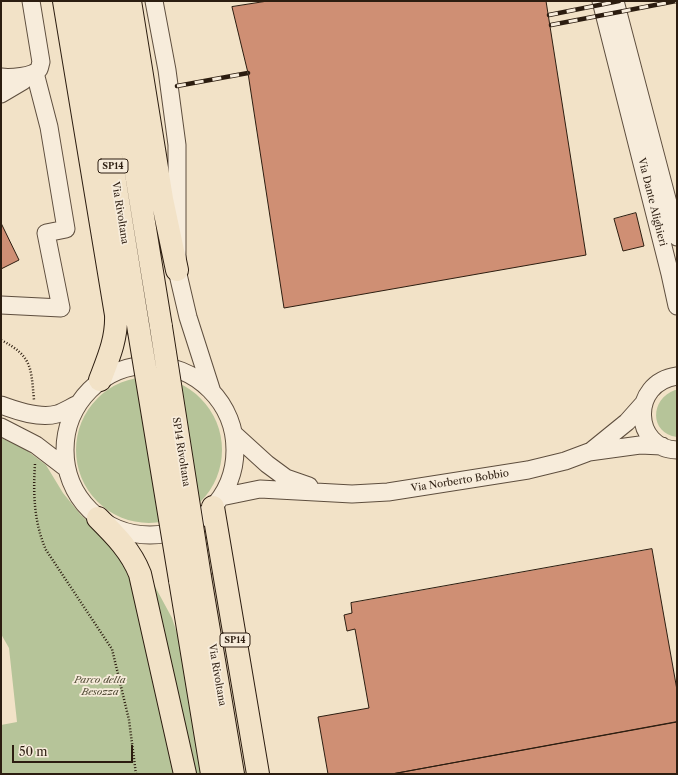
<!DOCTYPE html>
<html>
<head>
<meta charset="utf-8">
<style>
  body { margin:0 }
  #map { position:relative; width:678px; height:775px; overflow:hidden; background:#f2e2c7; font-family:"Libre Caslon Text",serif }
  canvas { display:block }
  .frame { position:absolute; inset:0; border:2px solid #2c1d10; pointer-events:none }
  .scale { position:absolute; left:12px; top:745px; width:121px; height:18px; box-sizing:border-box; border:2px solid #2c1d10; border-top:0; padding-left:5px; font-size:12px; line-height:14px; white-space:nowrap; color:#2c1d10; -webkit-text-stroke:3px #f7ecdb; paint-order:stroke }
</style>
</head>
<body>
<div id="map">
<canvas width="678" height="775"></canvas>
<div class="frame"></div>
<div class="scale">50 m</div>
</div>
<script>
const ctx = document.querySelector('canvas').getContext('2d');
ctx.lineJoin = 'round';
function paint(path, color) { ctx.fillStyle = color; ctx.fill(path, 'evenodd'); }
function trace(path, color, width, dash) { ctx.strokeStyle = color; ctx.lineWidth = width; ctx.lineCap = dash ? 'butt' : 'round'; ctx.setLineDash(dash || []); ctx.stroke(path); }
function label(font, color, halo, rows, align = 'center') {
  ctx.font = font + ' "Libre Caslon Text",serif'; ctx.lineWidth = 3.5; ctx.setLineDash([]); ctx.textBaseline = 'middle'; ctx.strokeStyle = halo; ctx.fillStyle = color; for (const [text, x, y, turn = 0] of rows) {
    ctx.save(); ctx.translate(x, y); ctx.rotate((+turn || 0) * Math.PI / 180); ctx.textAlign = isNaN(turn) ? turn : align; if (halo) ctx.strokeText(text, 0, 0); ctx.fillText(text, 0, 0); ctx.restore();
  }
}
const green = new Path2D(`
  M76 450a73 73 0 1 1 146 0a73 73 0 1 1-146 0Z
  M675 390H677V437C649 433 650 399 675 390Z
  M1 438 21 446 46 465 63 493 81 515 108 539 152 581 172 618 183 651 203 774H1V725L17 722 9 648 1 634Z`);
const building = new Path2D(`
  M268 1H546L586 255 284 308 248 73 232 7Z
  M636 213 644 246 623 251 614 219Z
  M1 223 19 260 1 269Z
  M652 549 677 690V722L392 774H328L318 717 369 708 355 629 347 631 344 615 352 613 351 603Z
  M677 722V774H392Z`);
const path = new Path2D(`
  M1 340C32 356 31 367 34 400
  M35 464C33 495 34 522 46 550L112 649 129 720 136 774`);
const minor = new Path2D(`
  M154 1 167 70 177 145V270L188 317 212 392
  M601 1 670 274 677 306
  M615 1 677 237
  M1 77C9 78 34 77 39 69 40 67 40 65 41 62L31 1
  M1 94 23 81 26 76
  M1 305 61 308 46 233 66 229 49 127 35 73
  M65 450a85 85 0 1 1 170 0a85 85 0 1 1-170 0Z
  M677 376C629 383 633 449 677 450
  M1 405C17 411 40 419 57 414 64 412 71 407 78 404
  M1 427 36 445 66 468
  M234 434 267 464 286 478 309 486
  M590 452 627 422 643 404
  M221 497 260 489 352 494 388 492 528 470 565 461 589 452 640 445 662 446`);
const highway = new Path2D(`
  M64 1 116 315C117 339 108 359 100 380
  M86 1 139 331
  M108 1 161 327
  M130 1 162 199 177 270
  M213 507 258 774
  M98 518C115 535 131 551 140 574L185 774
  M200 577 233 774
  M180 580 212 774`);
const rail = new Path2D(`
  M549 15 619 1
  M551 25 676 1
  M177 86 248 73`);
const highwayBridge = new Path2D(`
  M161 327 200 577
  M139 331 180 580`);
const shields = [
  [113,166,30],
  [235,640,30]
];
const shieldNames = [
  ["SP14",113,166],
  ["SP14",235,640]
];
const streetNames = [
  ["Via Dante Alighieri",652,202,76],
  ["Via Rivoltana",120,213,81],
  ["SP14 Rivoltana",181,452,81],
  ["Via Norberto Bobbio",460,481,-9],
  ["Via Rivoltana",217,675,80]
];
const parkNames = [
  ["Parco della",100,680],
  ["Besozza",100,692]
];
paint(green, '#b6c499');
paint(building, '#cf8f74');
trace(building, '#2c1d10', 1);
trace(minor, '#5e4e3e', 19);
trace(highway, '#2c1d10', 24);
trace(path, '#2c1d10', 2.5, [1, 2]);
trace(minor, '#f7ecdb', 17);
trace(highway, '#f2e2c7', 22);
trace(rail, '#2c1d10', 4.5);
trace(rail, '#f7ecdb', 3, [9]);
trace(highwayBridge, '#2c1d10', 24, []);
trace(highwayBridge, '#f2e2c7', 22);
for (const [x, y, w] of shields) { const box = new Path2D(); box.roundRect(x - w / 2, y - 7, w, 14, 3); ctx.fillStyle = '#f7ecdb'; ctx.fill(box); trace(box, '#2c1d10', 1); }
label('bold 9px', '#2c1d10', null, shieldNames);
label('10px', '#2c1d10', '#f7ecdb', streetNames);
label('italic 10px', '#554f39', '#f7ecdb', parkNames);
</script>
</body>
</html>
